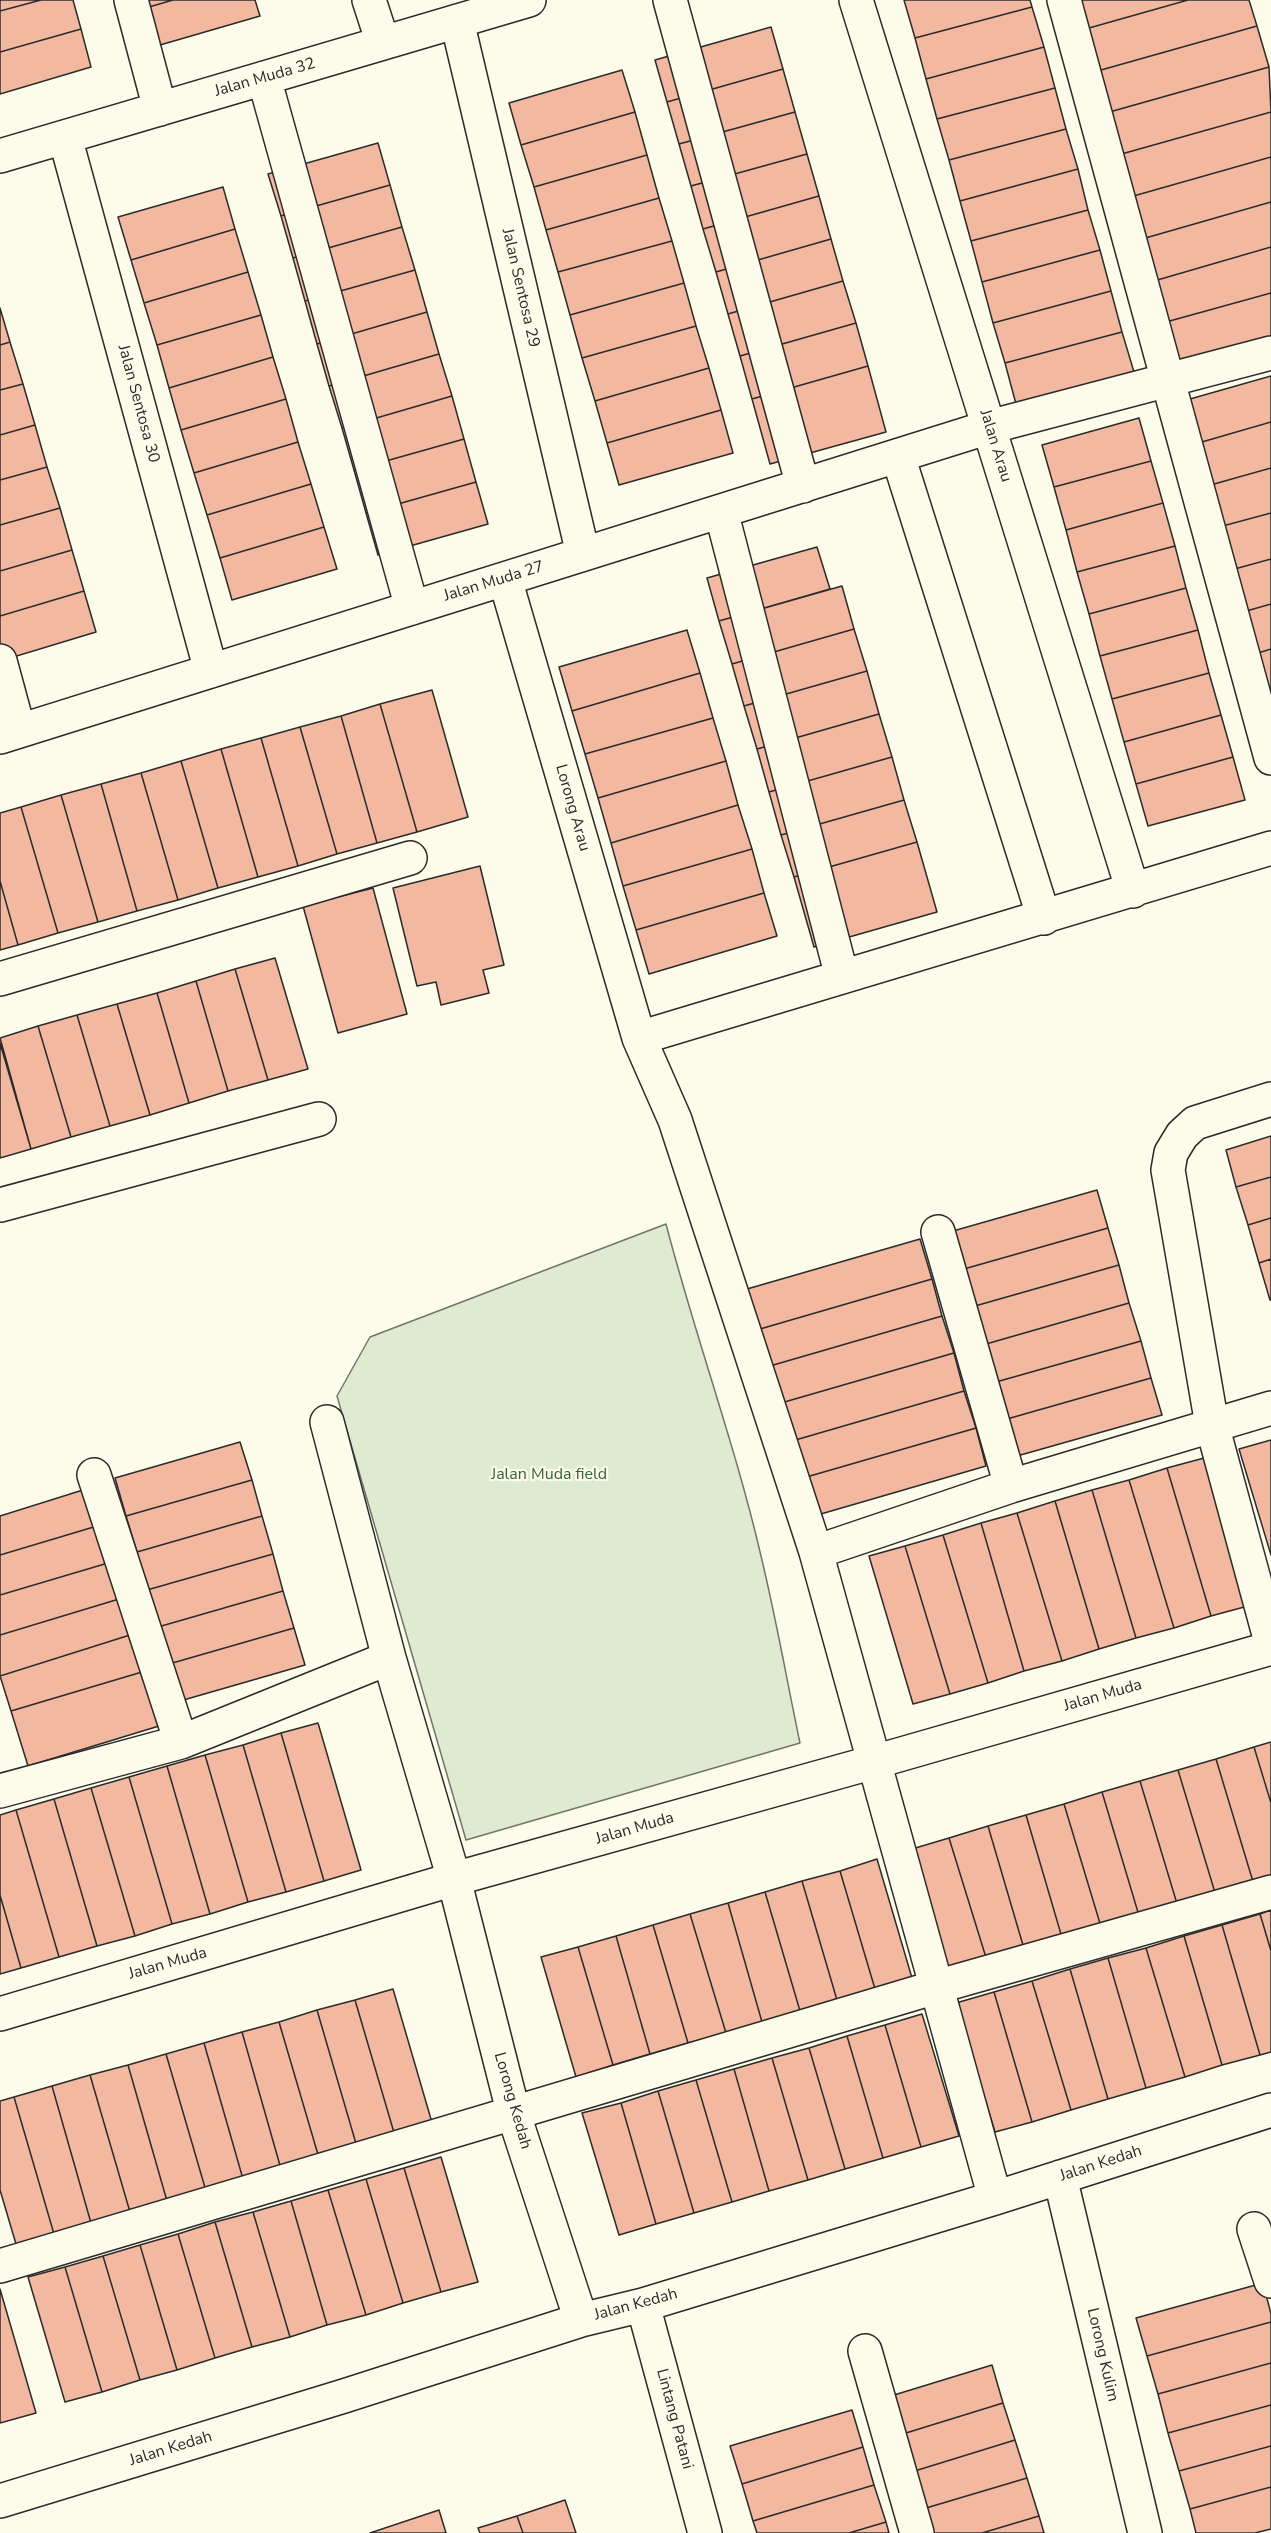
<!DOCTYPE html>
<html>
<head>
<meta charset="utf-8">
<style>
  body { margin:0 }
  canvas { display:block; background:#fdfbea }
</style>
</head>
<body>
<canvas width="1271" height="2533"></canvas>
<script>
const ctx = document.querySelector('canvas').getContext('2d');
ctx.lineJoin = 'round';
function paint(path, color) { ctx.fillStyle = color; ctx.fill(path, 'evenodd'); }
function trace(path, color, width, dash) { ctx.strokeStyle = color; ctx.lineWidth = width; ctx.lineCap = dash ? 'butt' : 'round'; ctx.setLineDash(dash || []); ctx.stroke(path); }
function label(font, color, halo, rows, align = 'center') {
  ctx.font = font + ' "Nunito Sans",sans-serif'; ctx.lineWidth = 4.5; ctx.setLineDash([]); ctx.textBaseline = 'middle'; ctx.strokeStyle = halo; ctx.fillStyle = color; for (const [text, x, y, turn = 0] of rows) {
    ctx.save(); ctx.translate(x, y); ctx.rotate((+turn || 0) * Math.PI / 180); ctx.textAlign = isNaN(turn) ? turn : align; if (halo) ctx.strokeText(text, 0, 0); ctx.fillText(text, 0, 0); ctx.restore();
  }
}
const green = new Path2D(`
  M666 1224C695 1336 735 1444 761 1556 776 1618 787 1681 800 1743L466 1840 337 1396 370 1337Z`);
const building = new Path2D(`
  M0 0H41L0 11Z
  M41 0H73L81 29 0 52V11Z
  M114 0H173L118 16Z
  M173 0H255L260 16 129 54 118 16Z
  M904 0H1030L1032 7 915 38Z
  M1073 0H1188L1082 30Z
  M1188 0H1249L1257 26 1094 72 1082 30Z
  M1032 7 1044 47 926 79 915 38Z
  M1257 26 1269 67 1106 113 1094 72Z
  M771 27 783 69 667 102 655 60Z
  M81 29 91 67 0 94V52Z
  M1044 47 1055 88 937 119 926 79Z
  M1269 67 1271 112 1118 155 1106 113Z
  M783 69 795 112 679 144 667 102Z
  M622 70 635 112 521 145 509 103Z
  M1055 88 1066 129 949 160 937 119Z
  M635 112 647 155 534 187 521 145Z
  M795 112 807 154 691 186 679 144Z
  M1271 112V157L1130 197 1118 155Z
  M1066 129 1078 169 960 201 949 160Z
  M378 143 390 185 281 216 268 174Z
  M807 154 819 196 703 229 691 186Z
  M647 155 659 198 546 230 534 187Z
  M1271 157V202L1142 239 1130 197Z
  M1078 169 1088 210 971 241 960 201Z
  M390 185 402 227 293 258 281 216Z
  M223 187 235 229 131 260 118 217Z
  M819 196 831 239 716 272 703 229Z
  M659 198 672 241 558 272 546 230Z
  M1271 202V247L1154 281 1142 239Z
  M1088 210 1100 250 982 282 971 241Z
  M402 227 415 270 305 301 293 258Z
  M235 229 248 272 144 303 131 260Z
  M831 239 843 281 728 314 716 272Z
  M672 241 684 283 570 315 558 272Z
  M1271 247V293L1166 322 1154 281Z
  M1100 250 1111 291 993 323 982 282Z
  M415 270 427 312 317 344 305 301Z
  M248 272 261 315 157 345 144 303Z
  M843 281 856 323 740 356 728 314Z
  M684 283 696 326 582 358 570 315Z
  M1111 291 1122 332 1005 363 993 323Z
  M1271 293V338L1178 364 1166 322Z
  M0 308 10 342 0 345Z
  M427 312 439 354 329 386 317 344Z
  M261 315 273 357 169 388 157 345Z
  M856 323 868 366 752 399 740 356Z
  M696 326 709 368 595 401 582 358Z
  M1122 332 1134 372 1016 404 1005 363Z
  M10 342 23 384 0 390V345Z
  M439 354 452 396 342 428 329 386Z
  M273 357 286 399 181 430 169 388Z
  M868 366 886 432 770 464 752 399Z
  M709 368 721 410 607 443 595 401Z
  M1271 376V422L1195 444 1183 401Z
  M23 384 35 425 0 435V390Z
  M452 396 464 439 354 470 342 428Z
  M286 399 298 442 194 473 181 430Z
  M721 410 733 453 619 485 607 443Z
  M1139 418 1151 461 1054 487 1042 445Z
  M1271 422V468L1207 486 1195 444Z
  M35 425 47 467 0 480V435Z
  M464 439 476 482 366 513 354 470Z
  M298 442 311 484 207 515 194 473Z
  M1151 461 1163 503 1066 530 1054 487Z
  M47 467 60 508 0 525V480Z
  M1271 468V513L1219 527 1207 486Z
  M476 482 488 524 378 555 366 513Z
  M311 484 324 527 220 558 207 515Z
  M1163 503 1175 546 1077 572 1066 530Z
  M60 508 72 550 0 571V525Z
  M1271 513V559L1231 570 1219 527Z
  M324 527 337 569 232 600 220 558Z
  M1175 546 1186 588 1089 614 1077 572Z
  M817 547 830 589 719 621 707 578Z
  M72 550 84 591 0 616V571Z
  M1271 559V604L1243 612 1231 570Z
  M842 586 854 629 732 664 719 621Z
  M1186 588 1198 630 1100 656 1089 614Z
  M84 591 96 632 0 661V616Z
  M1271 604V649L1255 654 1243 612Z
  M854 629 867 671 744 706 732 664Z
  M687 630 700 673 572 711 559 667Z
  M1198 630 1209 673 1112 699 1100 656Z
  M1271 649V695L1267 696 1255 654Z
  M867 671 879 714 757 749 744 706Z
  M700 673 713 718 585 754 572 711Z
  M1209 673 1221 715 1124 742 1112 699Z
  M432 690 468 817 417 832 380 704Z
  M380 704 417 832 377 843 341 716Z
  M879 714 892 757 769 792 757 749Z
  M1221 715 1233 757 1136 784 1124 742Z
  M341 716 377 843 337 854 300 727Z
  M713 718 726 761 598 798 585 754Z
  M300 727 337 854 298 866 261 738Z
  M261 738 298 866 258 877 221 749Z
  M221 749 258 877 218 888 181 761Z
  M892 757 904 800 781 835 769 792Z
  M1233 757 1245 800 1148 826 1136 784Z
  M181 761 218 888 178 900 141 773Z
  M726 761 738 805 611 843 598 798Z
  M141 773 178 900 137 911 101 784Z
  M101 784 137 911 98 922 61 795Z
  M61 795 98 922 58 933 21 807Z
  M904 800 917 842 794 877 781 835Z
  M738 805 752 849 623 886 611 843Z
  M21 807 58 933 18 945 0 881V813Z
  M917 842 937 912 814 947 794 877Z
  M752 849 764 893 636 930 623 886Z
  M480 866 504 965 483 970 489 993 441 1005 436 982 417 986 393 888Z
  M0 881 18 945 0 950Z
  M373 888 407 1014 338 1033 303 906Z
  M764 893 777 936 649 974 636 930Z
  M275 958 308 1069 268 1080 235 969Z
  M235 969 268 1080 228 1091 196 981Z
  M196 981 228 1091 189 1103 157 993Z
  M157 993 189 1103 150 1115 117 1004Z
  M117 1004 150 1115 110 1126 77 1015Z
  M77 1015 110 1126 71 1137 38 1026Z
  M38 1026 71 1137 31 1149 0 1038Z
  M0 1043 31 1149 0 1158Z
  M1271 1136V1177L1236 1187 1226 1150Z
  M1271 1177V1218L1248 1225 1236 1187Z
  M1097 1190 1108 1228 964 1269 953 1231Z
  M1271 1218V1259L1259 1263 1248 1225Z
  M1108 1228 1119 1265 975 1306 964 1269Z
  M920 1239 932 1279 760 1329 747 1289Z
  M1271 1259V1300H1270L1259 1263Z
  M1119 1265 1129 1303 986 1344 975 1306Z
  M932 1279 942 1316 770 1366 760 1329Z
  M1129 1303 1141 1341 996 1382 986 1344Z
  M942 1316 954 1353 781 1403 770 1366Z
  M1141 1341 1151 1378 1007 1419 996 1382Z
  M954 1353 964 1391 792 1441 781 1403Z
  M1151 1378 1162 1415 1017 1456 1007 1419Z
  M964 1391 976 1428 803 1478 792 1441Z
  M976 1428 986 1466 814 1516 803 1478Z
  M1271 1440V1555L1239 1449Z
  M240 1442 252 1480 126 1516 115 1478Z
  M1204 1458 1248 1606 1211 1616 1167 1468Z
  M1167 1468 1211 1616 1174 1628 1129 1480Z
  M252 1480 262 1516 137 1552 126 1516Z
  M1129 1480 1174 1628 1136 1638 1092 1490Z
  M86 1489 97 1526 0 1555V1516Z
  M1092 1490 1136 1638 1099 1649 1055 1501Z
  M1055 1501 1099 1649 1062 1661 1017 1513Z
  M1017 1513 1062 1661 1024 1671 981 1523Z
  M262 1516 273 1554 147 1590 137 1552Z
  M981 1523 1024 1671 988 1683 943 1535Z
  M97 1526 108 1563 0 1595V1555Z
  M943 1535 988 1683 950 1694 905 1546Z
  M905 1546 950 1694 913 1704 869 1556Z
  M273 1554 283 1591 158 1627 147 1590Z
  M108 1563 119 1599 0 1635V1595Z
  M283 1591 294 1628 169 1664 158 1627Z
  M119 1599 130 1635 0 1676V1635Z
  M294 1628 305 1665 180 1701 169 1664Z
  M130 1635 142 1672 11 1711 0 1676Z
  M142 1672 159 1726 28 1766 11 1711Z
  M318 1723 361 1870 324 1881 281 1733Z
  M281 1733 324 1881 286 1892 243 1745Z
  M1271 1742V1803L1254 1747Z
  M243 1745 286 1892 248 1902 205 1755Z
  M1254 1747 1271 1803V1880L1254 1885 1216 1759Z
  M205 1755 248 1902 210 1914 167 1766Z
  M1216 1759 1254 1885 1216 1896 1178 1770Z
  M167 1766 210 1914 172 1924 129 1777Z
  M1178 1770 1216 1896 1178 1907 1140 1781Z
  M129 1777 172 1924 135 1936 91 1788Z
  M1140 1781 1178 1907 1140 1919 1102 1792Z
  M91 1788 135 1936 97 1946 54 1799Z
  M1102 1792 1140 1919 1102 1930 1064 1804Z
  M54 1799 97 1946 59 1957 16 1810Z
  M1064 1804 1102 1930 1063 1941 1026 1815Z
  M16 1810 59 1957 21 1968 0 1895V1815Z
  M1026 1815 1063 1941 1025 1952 988 1826Z
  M988 1826 1025 1952 988 1964 949 1838Z
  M949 1838 988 1964 949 1975 912 1849Z
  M877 1859 912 1978 875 1989 840 1871Z
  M840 1871 875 1989 837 2000 802 1881Z
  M802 1881 837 2000 800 2011 765 1892Z
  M765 1892 800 2011 762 2022 728 1903Z
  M0 1895 21 1968 0 1974Z
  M728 1903 762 2022 726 2033 690 1914Z
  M1271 1910V1951L1260 1914Z
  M690 1914 726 2033 688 2043 653 1925Z
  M1260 1914 1271 1951V2052L1260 2055 1222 1925Z
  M653 1925 688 2043 650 2054 616 1936Z
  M1222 1925 1260 2055 1222 2065 1184 1936Z
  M616 1936 650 2054 613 2065 578 1947Z
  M1184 1936 1222 2065 1185 2077 1146 1948Z
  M578 1947 613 2065 576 2077 541 1957Z
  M1146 1948 1185 2077 1146 2088 1108 1958Z
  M1108 1958 1146 2088 1108 2099 1070 1969Z
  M1070 1969 1108 2099 1071 2110 1032 1981Z
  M1032 1981 1071 2110 1032 2122 994 1992Z
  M393 1989 433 2126 395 2136 355 2000Z
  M994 1992 1032 2122 995 2132 956 2003Z
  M355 2000 395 2136 357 2147 317 2010Z
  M317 2010 357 2147 319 2158 279 2022Z
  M922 2014 959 2136 921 2147 885 2025Z
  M279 2022 319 2158 281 2169 242 2032Z
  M885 2025 921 2147 883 2158 847 2036Z
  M242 2032 281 2169 243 2179 204 2043Z
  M847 2036 883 2158 845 2169 809 2048Z
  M204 2043 243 2179 206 2191 166 2054Z
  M809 2048 845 2169 808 2180 772 2058Z
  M166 2054 206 2191 167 2201 128 2065Z
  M772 2058 808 2180 769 2191 734 2069Z
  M128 2065 167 2201 130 2212 90 2075Z
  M734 2069 769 2191 732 2202 696 2080Z
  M90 2075 130 2212 91 2223 52 2086Z
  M696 2080 732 2202 694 2213 658 2091Z
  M52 2086 91 2223 54 2234 14 2097Z
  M658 2091 694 2213 656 2224 621 2103Z
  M14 2097 54 2234 16 2244 0 2190V2101Z
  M621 2103 656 2224 619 2235 582 2113Z
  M441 2157 478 2282 441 2292 404 2168Z
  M404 2168 441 2292 403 2303 366 2179Z
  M366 2179 403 2303 366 2315 328 2190Z
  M328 2190 366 2315 327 2325 291 2201Z
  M291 2201 327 2325 290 2337 253 2212Z
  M253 2212 290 2337 252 2347 215 2222Z
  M215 2222 252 2347 215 2358 178 2234Z
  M178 2234 215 2358 177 2370 140 2245Z
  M140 2245 177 2370 140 2380 103 2256Z
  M103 2256 140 2380 102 2392 65 2267Z
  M65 2267 102 2392 65 2402 28 2277Z
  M1263 2283 1271 2314V2322L1147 2356 1136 2318Z
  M0 2289 36 2413 0 2423Z
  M1271 2322V2363L1158 2394 1147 2356Z
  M1271 2363V2405L1168 2433 1158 2394Z
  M992 2365 1003 2403 893 2437 881 2399Z
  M1003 2403 1015 2440 905 2474 893 2437Z
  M1271 2405V2446L1179 2471 1168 2433Z
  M852 2410 863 2447 742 2484 730 2446Z
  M1015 2440 1027 2478 916 2511 905 2474Z
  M1271 2446V2487L1190 2509 1179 2471Z
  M863 2447 874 2485 753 2521 742 2484Z
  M1027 2478 1039 2516 982 2533H923L916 2511Z
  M874 2485 886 2522 849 2533H757L753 2521Z
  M1271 2487V2529L1255 2533H1196L1190 2509Z
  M565 2500 576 2533H523L517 2516Z
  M439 2510 446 2533H370Z
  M517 2516 523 2533H480L478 2528Z
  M1039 2516 1044 2533H982Z
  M886 2522 889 2533H849Z`);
const minor = new Path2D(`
  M131 0 160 109
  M369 0 383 43
  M670 0 803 486
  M856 0 1133 891
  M1064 0 1271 758
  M457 21 583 554
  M264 78 412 608
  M65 137 211 671
  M0 156 529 0
  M898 456 1044 918
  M721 511 842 977
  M505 579 639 1038 675 1120 816 1552 995 2198
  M0 661 19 731
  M0 737 989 427 1271 353
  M0 979 410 858
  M639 1038 1271 848
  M1271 1099 1195 1123 1182 1135 1171 1153 1168 1170 1212 1425 1271 1642
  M0 1205 319 1119
  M938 1232 1011 1486
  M327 1422 389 1658
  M94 1475 181 1742
  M816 1552 1011 1486 1271 1408
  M0 1791 181 1742 389 1658 454 1879 514 2115 581 2320
  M0 2014 454 1879 874 1762 1271 1648
  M1060 2177 1145 2533
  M1254 2229 1271 2281
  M0 2266 936 1987 1271 1892
  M643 2305 705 2533
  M865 2351 917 2533
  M0 2501 344 2396 581 2320 643 2305 995 2198 1271 2110`);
const streetNames = [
  ["Jalan Muda 32",265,78,-16],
  ["Jalan Sentosa 29",520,288,77],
  ["Jalan Sentosa 30",138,404,75],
  ["Jalan Arau",995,446,73],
  ["Jalan Muda 27",494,582,-17],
  ["Lorong Arau",572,808,74],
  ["Jalan Muda",1103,1696,-16],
  ["Jalan Muda",635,1829,-16],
  ["Jalan Muda",168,1964,-16],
  ["Lorong Kedah",512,2101,74],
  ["Jalan Kedah",1101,2164,-18],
  ["Jalan Kedah",636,2305,-15],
  ["Lorong Kulim",1102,2355,77],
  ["Lintang Patani",674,2419,75],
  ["Jalan Kedah",171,2449,-17]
];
const parkNames = [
  ["Jalan Muda field",549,1475]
];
paint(green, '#deebd1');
trace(green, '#74746e', 1.5);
paint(building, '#f2b8a0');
trace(building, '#2b2b2b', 1.5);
trace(minor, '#2b2b2b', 36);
trace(minor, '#fdfbea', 33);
label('16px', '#2b2b2b', '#fdfbea', streetNames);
label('16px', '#34623c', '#fdfbea', parkNames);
</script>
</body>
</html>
